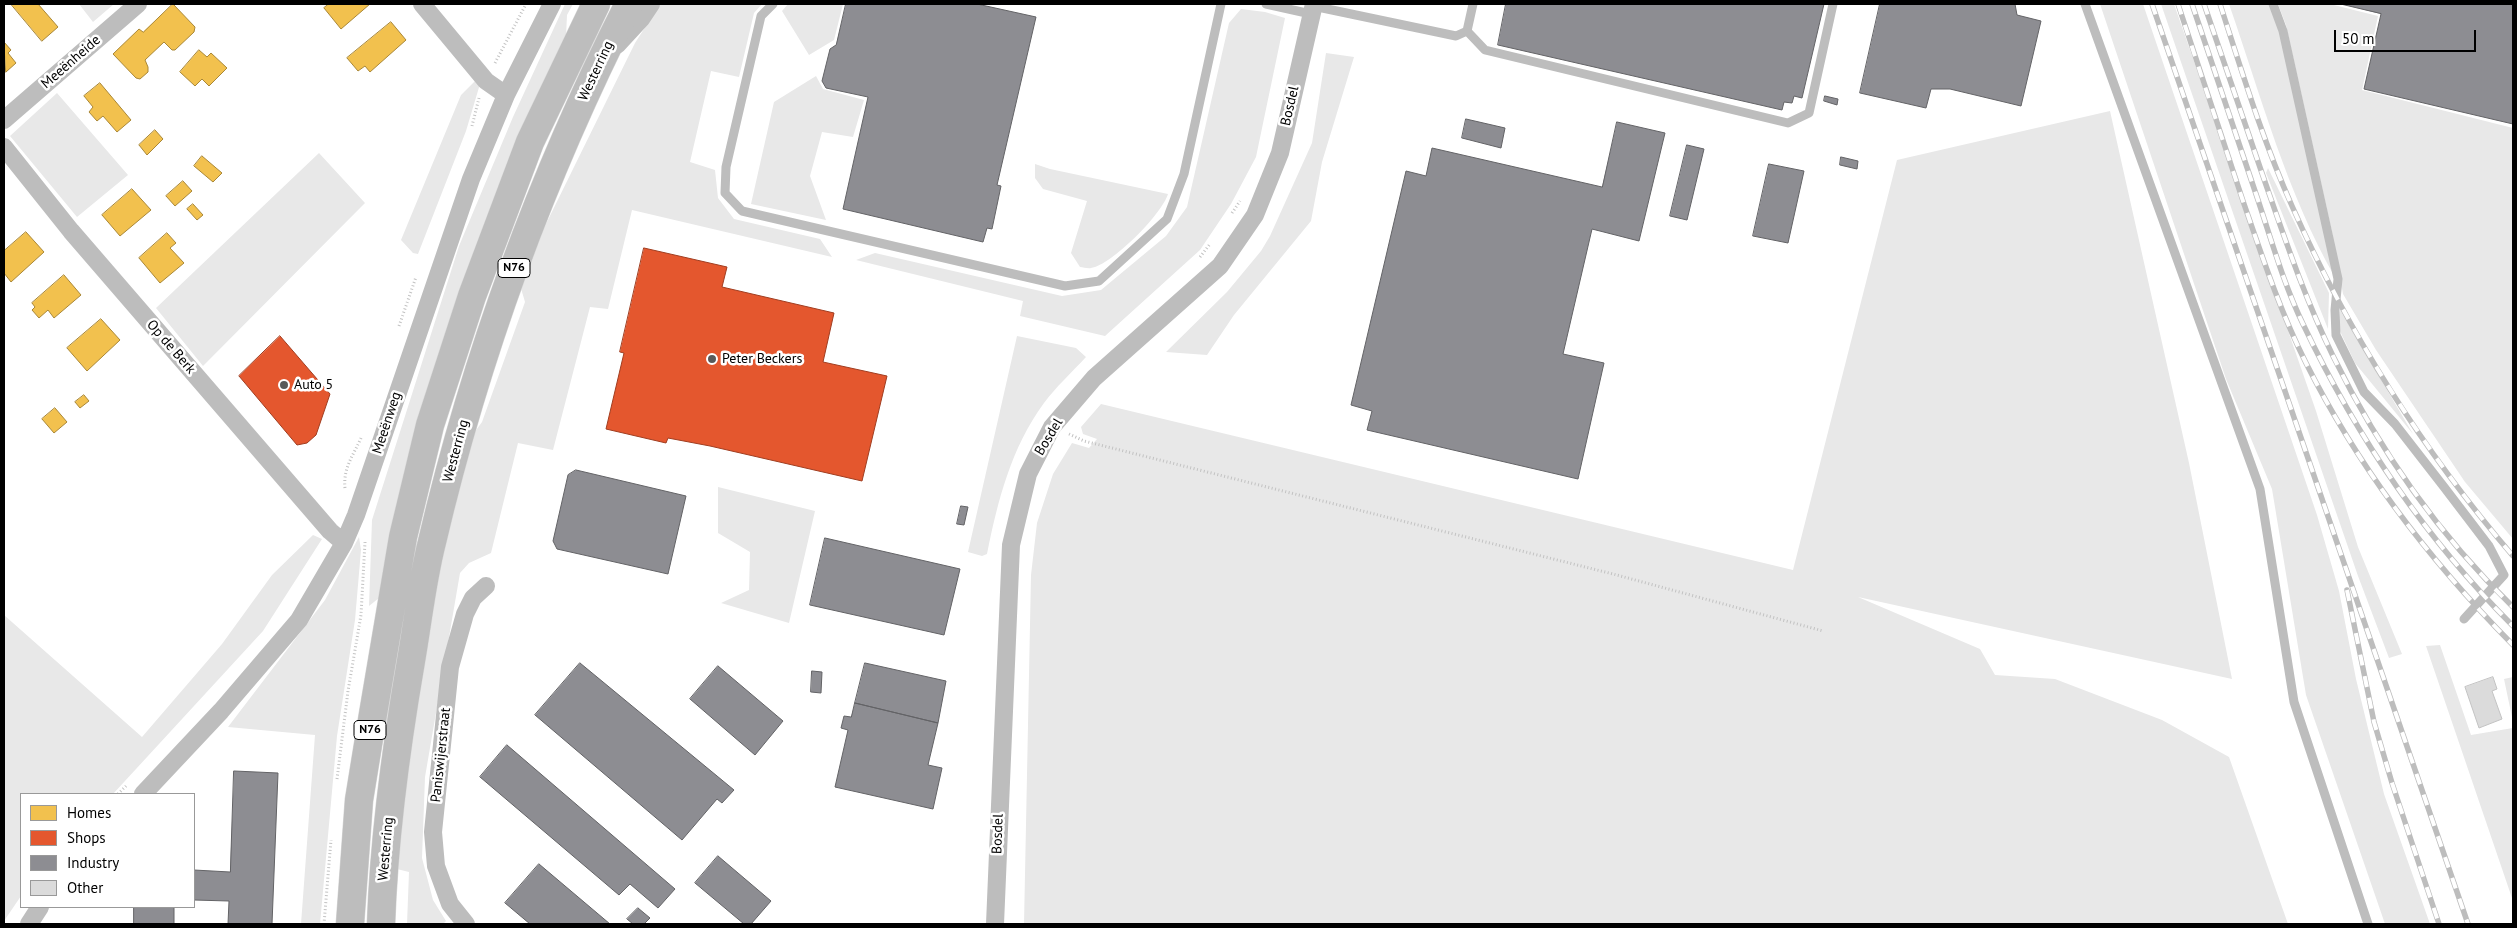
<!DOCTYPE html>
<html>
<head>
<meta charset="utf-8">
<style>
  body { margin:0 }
  #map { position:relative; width:2517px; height:928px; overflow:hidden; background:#fff; font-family:"PT Sans",sans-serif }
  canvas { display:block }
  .frame { position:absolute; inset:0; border:5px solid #000; pointer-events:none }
  .legend { position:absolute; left:20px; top:793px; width:175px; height:115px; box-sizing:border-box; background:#fff; border:1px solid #999; margin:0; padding:6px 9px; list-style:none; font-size:15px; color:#000 }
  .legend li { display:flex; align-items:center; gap:10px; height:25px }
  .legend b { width:25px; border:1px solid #999 }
  .scale { position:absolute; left:2334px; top:30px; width:142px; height:22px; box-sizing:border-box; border:2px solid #000; border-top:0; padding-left:6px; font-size:15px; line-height:18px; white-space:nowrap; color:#000; -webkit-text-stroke:4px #fff; paint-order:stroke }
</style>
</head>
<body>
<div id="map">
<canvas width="2517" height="928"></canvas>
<div class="frame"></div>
<ul class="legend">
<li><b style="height:14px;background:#f2c14e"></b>Homes</li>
<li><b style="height:14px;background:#e4572e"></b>Shops</li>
<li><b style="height:14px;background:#8d8d92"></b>Industry</li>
<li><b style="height:14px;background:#dbdbdb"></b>Other</li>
</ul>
<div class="scale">50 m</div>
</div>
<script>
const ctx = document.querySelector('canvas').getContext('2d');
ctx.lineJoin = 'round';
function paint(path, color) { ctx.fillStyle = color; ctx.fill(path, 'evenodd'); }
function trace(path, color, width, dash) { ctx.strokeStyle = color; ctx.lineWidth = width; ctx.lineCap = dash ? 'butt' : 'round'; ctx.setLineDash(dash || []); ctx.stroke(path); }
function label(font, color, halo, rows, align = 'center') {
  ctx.font = font + ' "PT Sans",sans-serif'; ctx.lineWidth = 5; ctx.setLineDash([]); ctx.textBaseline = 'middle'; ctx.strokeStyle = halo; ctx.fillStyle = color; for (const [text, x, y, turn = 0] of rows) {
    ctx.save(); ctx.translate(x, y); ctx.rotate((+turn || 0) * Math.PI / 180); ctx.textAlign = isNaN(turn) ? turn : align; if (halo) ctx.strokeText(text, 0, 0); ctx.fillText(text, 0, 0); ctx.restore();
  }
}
const green = new Path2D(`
  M79 4H114L93 22Z
  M565 4H573L567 15 566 37 379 598 369 606 372 520 459 246 513 117Z
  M660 4H762L754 13 739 77 711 71 690 162 715 170 718 198 734 219 820 239 832 257 632 210 608 309 590 307 553 450 518 443 491 553 469 563 460 573 425 777 422 858 433 900 446 921 443 924H407L409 872 397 869 405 770 439 567 474 433 482 422 525 302 520 285 542 232 635 43Z
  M788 4H843L834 40 809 55 782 11Z
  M2100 4H2143L2317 515 2339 591 2356 679 2384 794 2430 924H2385L2306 695 2272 489 2226 379Z
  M2161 4H2174L2316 411 2358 547 2402 654 2389 658 2358 576Z
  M2229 4H2269L2279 31 2336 279C2287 194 2261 96 2229 4Z
  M2278 4H2330L2378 16 2362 90 2513 128V539L2465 482 2376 350 2343 294 2332 232 2286 25Z
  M1241 9 1265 12 1285 18 1256 157 1231 204 1200 250 1105 336 1020 316 1023 301 856 260 875 253 1062 296 1101 290 1166 236 1187 207 1229 23Z
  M1326 53 1354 57 1322 162 1311 221 1234 315 1207 355 1166 352 1227 292 1261 251 1270 236 1312 143Z
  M816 76 823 89 864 100 853 137 822 132 810 176 826 220 751 204 774 102Z
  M475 81 480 84 466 131 418 254 413 253 401 240 461 95Z
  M57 93 128 175 77 217 10 136Z
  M2110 111 2189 463 2232 679 1858 597 1980 649 1995 675 2055 679 2162 720 2229 757 2288 924H1024L1031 575 1037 523 1053 474 1072 443 1089 448 1097 439 1083 434 1081 427 1101 404 1793 570 1897 160Z
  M319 153 365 203 203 366 156 308Z
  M1035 164 1050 169 1168 194C1162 214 1112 265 1091 268 1088 269 1083 267 1080 267L1071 253 1087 201 1043 189 1035 178Z
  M2268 168 2329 293 2328 329 2266 173Z
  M2340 310 2413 434 2355 363 2339 329Z
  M1017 336 1076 348 1086 357C1072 372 1056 387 1044 403 1011 448 998 500 987 554L982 556 968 552Z
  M718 487 815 511 789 623 721 603 749 590 750 552 718 533Z
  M313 535 322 539 263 631 113 794H21V896L4 921V615L142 737 222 644 272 575Z
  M359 537 361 550 355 620 337 736 320 924H301L315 735 228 727 325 600Z
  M2440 645 2471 735 2513 728V901L2426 646Z
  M2513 677V722L2504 679Z`);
const homes = new Path2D(`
  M11 4H38L58 27 42 41Z
  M173 4 195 27 194 32 175 50H172L164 42 145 60 148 67V72L140 79 136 78 113 54 139 29 143 32Z
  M329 4H370L341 29 324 8Z
  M391 22 406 40 370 72 365 66 358 71 347 58Z
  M4 42 11 50 8 53 16 63 6 72Z
  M199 50 207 57 211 53 227 68 209 86 202 79 195 86 180 72Z
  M100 83 131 120 117 132 103 116 97 121 89 112 93 107 84 96Z
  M155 130 163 139 147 155 139 145Z
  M202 156 222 173 213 182 194 166Z
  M183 181 192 191 175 206 166 196Z
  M132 189 151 210 120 236 102 215Z
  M193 204 203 215 197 220 187 209Z
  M26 232 44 252 11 282 4 273V251Z
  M167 233 176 243 170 248 184 263 160 283 139 258Z
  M64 275 81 295 54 318 48 310 39 318 32 310 35 307 32 303Z
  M101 319 120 340 87 371 67 348Z
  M84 395 89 401 80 408 75 402Z
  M55 408 67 422 54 433 42 419Z`);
const shops = new Path2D(`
  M644 248 727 267 722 287 834 313 823 362 887 376 862 481 710 446 668 438 666 443 606 429 624 353 620 352Z
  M280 336 330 394 316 435 307 443 297 445 239 376Z`);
const industry = new Path2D(`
  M846 4H977L1036 17 997 185 1001 186 992 229 987 228 983 242 843 209 868 97 826 88 822 81 830 49 836 45Z
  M1506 4H1824L1802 98 1794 96 1792 103 1784 102 1782 110 1498 45Z
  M1880 4H2015L2017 15 2041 21 2021 106 1950 89H1931L1926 108 1860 93Z
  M2341 4H2513V124L2364 89 2381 14Z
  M1825 96 1838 99 1837 105 1824 101Z
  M1466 119 1505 128 1501 148 1462 138Z
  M1617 122 1665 133 1639 241 1592 229 1563 354 1604 363 1578 479 1367 430 1372 411 1351 405 1406 171 1426 176 1432 148 1602 187Z
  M1687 145 1704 149 1687 220 1670 216Z
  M1841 157 1858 161 1857 169 1840 165Z
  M1769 164 1804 171 1788 243 1753 236Z
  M576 470 686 496 668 574 557 549 553 541 568 475Z
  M961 506 968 507 964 525 957 524Z
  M825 538 960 569 944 635 810 605Z
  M580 663 734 790 722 803 717 799 682 840 535 715Z
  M865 663 946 681 938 723 855 703Z
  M718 666 783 721 755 755 690 699Z
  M812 671 822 672 821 693 811 692Z
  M855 703 938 723 928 765 942 768 933 809 835 787 848 730 841 728 844 716 851 717Z
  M507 745 675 889 658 908 630 884 619 895 480 777Z
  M234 771 278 773 272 924H228L229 901 194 900V870L230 872Z
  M718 856 771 901 751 924H744L695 883Z
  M539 864 610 924H530L505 903Z
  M134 907H174V924H134Z
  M638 908 650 918 644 924H633L627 919Z`);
const building = new Path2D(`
  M2493 677 2497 689 2492 691 2502 719 2479 728 2465 687Z`);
const path = new Path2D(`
  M495 63 526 4
  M472 126 479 98
  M1232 213 1240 201
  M1200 257 1210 244
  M399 326 416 277
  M1069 434 1084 441 1613 574 1823 631
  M345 488C343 468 353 456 361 438
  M337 779 348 691 361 615 365 542
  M118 794 126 786
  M324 924 331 840`);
const lane = new Path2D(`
  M773 4 761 16 726 167 725 193 742 211 1065 286 1099 281 1167 219 1184 174 1221 4
  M1266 4 1311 14
  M2085 4 2260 489 2294 702 2368 924
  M2273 4 2283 31 2338 279 2335 310 2336 335 2364 392 2395 424 2444 487 2489 546 2504 575 2464 619
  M1313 6 1456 36 1467 31 1473 4
  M1467 31 1485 50 1788 123 1809 113 1833 4`);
const street = new Path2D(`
  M422 4 486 81 506 95
  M617 45 641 19 651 4
  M4 120 138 4
  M4 147 71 231 330 531 344 543
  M143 794 221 711 299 620 344 543 356 515 471 179 506 95 552 4
  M29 924 40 907
  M466 924 450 904 436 866 433 832 450 667 465 614 473 598 486 586
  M995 924 1011 545 1028 474 1052 427 1094 378 1220 266 1255 215 1280 153 1314 4`);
const highway = new Path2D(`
  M350 924 359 800 373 714 403 537 430 425 472 296 530 142 596 4
  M381 924C384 836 396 748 411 661 418 621 422 581 432 542 476 355 542 175 629 4`);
const rail = new Path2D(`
  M2152 4 2468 924
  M2178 4C2199 69 2221 135 2243 201 2262 256 2280 311 2306 363 2359 469 2431 562 2513 645
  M2192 4C2214 69 2236 135 2258 200 2272 242 2284 285 2303 324 2356 436 2426 539 2513 626
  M2204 4C2224 62 2244 121 2264 179 2285 239 2305 299 2333 356 2378 448 2439 535 2513 607
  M2220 4C2242 72 2263 141 2292 206 2348 332 2424 452 2513 556
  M2347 590 2374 722 2392 783 2439 924`);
const markers = [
  [712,359,5,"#595959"],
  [284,385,5,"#595959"]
];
const shields = [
  [514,268,32],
  [370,730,32]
];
const shieldNames = [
  ["N76",514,268],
  ["N76",370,730]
];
const streetNames = [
  ["Meeënheide",71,62,-41],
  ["Westerring",596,71,-65],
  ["Bosdel",1290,106,-77],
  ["Op de Berk",171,347,49],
  ["Meeënweg",387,423,-72],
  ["Bosdel",1049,437,-59],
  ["Westerring",456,451,-75],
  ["Paniswijerstraat",441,755,-84],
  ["Bosdel",998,834,-88],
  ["Westerring",386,849,-85]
];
const poiNames = [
  ["Peter Beckers",722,359],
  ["Auto 5",294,385]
];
paint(green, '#e8e8e8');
paint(homes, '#f2c14e');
trace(homes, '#a98737', 1);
paint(shops, '#e4572e');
trace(shops, '#a03d20', 1);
paint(industry, '#8d8d92');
trace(industry, '#636366', 1);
paint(building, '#dbdbdb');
trace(building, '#c3c3c3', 1);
trace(highway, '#dbdbdb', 29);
trace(path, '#c2c2c2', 3, [1, 2.5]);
trace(lane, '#bdbdbd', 9);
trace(street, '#bdbdbd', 18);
trace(highway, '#bdbdbd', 28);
trace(rail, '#bdbdbd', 5.5);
trace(rail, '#fff', 4, [11]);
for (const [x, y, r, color] of markers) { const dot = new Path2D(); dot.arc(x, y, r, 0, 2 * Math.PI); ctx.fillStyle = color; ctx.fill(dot); trace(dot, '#fff', 2); }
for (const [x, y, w] of shields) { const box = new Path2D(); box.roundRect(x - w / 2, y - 9.5, w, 19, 4); ctx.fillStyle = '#fff'; ctx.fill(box); trace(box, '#000', 1); }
label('bold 12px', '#000', null, shieldNames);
label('14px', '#000', '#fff', streetNames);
label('14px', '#000', '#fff', poiNames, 'left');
</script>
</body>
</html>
